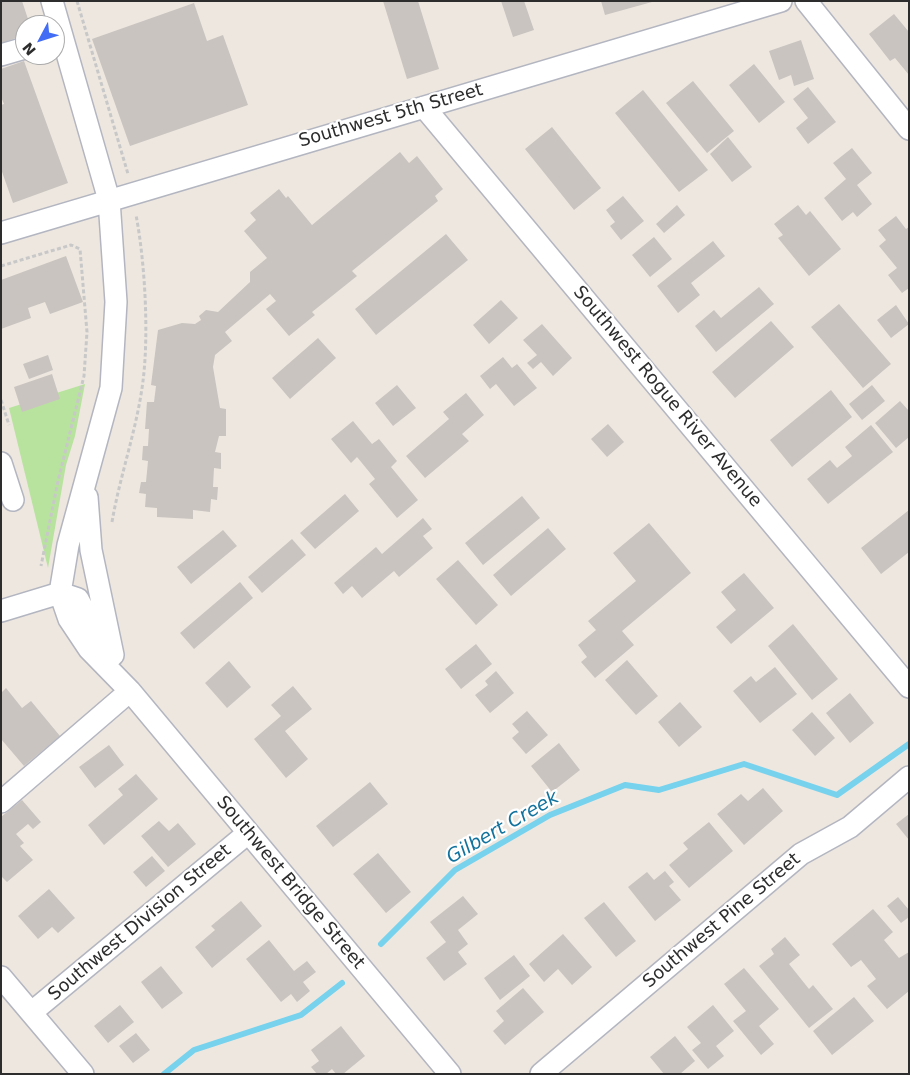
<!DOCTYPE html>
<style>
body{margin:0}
#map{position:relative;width:910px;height:1075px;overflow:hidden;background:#eee7e0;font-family:"DejaVu Sans",sans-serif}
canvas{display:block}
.frame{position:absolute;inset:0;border:2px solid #2d2d2d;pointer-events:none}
.north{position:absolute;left:15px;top:15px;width:50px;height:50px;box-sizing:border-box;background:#fff;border:1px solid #ababab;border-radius:50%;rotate:230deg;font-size:14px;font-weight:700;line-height:20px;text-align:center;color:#2d2d2d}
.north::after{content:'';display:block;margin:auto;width:18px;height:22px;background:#446df6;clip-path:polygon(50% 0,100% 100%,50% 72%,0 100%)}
</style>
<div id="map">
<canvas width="910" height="1075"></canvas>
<div class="frame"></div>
<div class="north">N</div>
</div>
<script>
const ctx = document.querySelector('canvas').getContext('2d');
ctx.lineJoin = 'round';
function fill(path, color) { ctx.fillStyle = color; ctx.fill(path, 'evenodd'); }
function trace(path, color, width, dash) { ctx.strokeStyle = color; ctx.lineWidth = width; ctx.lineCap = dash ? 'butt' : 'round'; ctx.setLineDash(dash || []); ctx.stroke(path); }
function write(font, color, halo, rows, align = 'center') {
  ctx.font = font + ' "DejaVu Sans",sans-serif'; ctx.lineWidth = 4.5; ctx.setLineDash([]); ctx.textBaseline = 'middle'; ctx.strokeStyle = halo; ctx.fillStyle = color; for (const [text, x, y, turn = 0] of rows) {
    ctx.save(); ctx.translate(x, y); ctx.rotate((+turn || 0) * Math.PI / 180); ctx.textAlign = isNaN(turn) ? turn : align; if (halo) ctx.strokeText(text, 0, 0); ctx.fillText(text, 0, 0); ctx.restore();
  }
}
fill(new Path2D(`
 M85,384L75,436L66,465L48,568L9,408Z`), '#b8e39e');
trace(new Path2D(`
 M381,944L455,870L550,815L625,785L659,790L744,764L837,795L909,744
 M164,1074L194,1050L301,1015L342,983`), '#76d2ed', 6);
fill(new Path2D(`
 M22,1L30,25H25V35L1,43V2Z
 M383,1H418L439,69L407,79Z
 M501,1H524L534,30L513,37Z
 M601,1H652V2L605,15Z
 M194,3L207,41L223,35L248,105L130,146L92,39Z
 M894,14L909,32V75L895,58L890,61L869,34Z
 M801,40L814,79L794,86L791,75L779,80L769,51Z
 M24,61L68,183L13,203L1,169V105L4,104L1,97V69Z
 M754,64L785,102L759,123L729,85Z
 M693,81L734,131L707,153L666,103Z
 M808,87L836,122L808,144L796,128L808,118L793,99Z
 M643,90L708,170L679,192L615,113Z
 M552,127L601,188L574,210L525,149Z
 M728,137L752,167L732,182L710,154Z
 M852,148L872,173L857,185L872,204L857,217L853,212L842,221L824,198L846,179L833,163Z
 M400,152L409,163L417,156L443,189L435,196L438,201L352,271L357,276L312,312L315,315L289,336L266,309L276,301L270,294L225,332L232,341L215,355L213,367L220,408L226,409V436H219L215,452L221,453V469L214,468L213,487H218L217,500L211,499L210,512L193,510V519L157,517V508L145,507L146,494L139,493L141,482H146L148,461L142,460L143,446H148L149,429H145L147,402H154L156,386L151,385L158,330L182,323L195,324L201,320L199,316L206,310L218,312L250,282V272L267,258L244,231L256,220L250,213L279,189L286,198L288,196L312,225Z
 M623,196L644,221L621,240L610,226L615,222L606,210Z
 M677,205L685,215L664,233L656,224Z
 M798,205L806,215L810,211L841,249L809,276L778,238L783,235L774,224Z
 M896,216L906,229L909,227V288L902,293L888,275L897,268L879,246L886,240L878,230Z
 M446,234L468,260L376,335L355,309Z
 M654,237L672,259L650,277L632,255Z
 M713,241L725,256L691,283L700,295L678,313L657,286Z
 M66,256L83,302L50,314L45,302L28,308L31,318L1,329V280Z
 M759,287L774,304L716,352L695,326L714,310L721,318Z
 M501,300L518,318L489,344L473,325Z
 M839,304L891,364L863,388L811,327Z
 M896,305L909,324L891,338L877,320Z
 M771,321L794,347L735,398L712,372Z
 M542,324L572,358L553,376L541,362L533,369L527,363L537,355L523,340Z
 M318,338L336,358L290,399L272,378Z
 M48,355L53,370L29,379L23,364Z
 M503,357L512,368L517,364L537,388L514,406L496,384L490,389L480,376Z
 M52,374L60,399L22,412L14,387Z
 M397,385L416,408L393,426L375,403Z
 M872,385L885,401L862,420L849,404Z
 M831,390L852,417L792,467L770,440Z
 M466,393L484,415L462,434L469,441L425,478L406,456L449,419L443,412Z
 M900,401L909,411V437L896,448L875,423Z
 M353,421L372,444L379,439L397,461L391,467L418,500L397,518L369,484L375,479L357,457L351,463L331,439Z
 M608,424L624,442L607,457L591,439Z
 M871,425L893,452L828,504L807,479L830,460L837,468L852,456L845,447Z
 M345,494L359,511L315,549L300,533Z
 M522,496L540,518L483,565L465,543Z
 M909,510V552L881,574L861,548Z
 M423,518L432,529L423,536L433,548L399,577L394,571L362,598L352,586L343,594L334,583L376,547L382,554Z
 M649,523L691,573L622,631L634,645L595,678L581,662L587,657L578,645L596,630L588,621L636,581L613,553Z
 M548,528L566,549L511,596L493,575Z
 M223,530L237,546L191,584L177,567Z
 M292,539L306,555L262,593L248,577Z
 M458,560L498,605L476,625L436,579Z
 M744,573L774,608L731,644L716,627L736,610L721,592Z
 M240,582L253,598L194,649L180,633Z
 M793,624L838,679L812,700L768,646Z
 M476,644L492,664L461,689L445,669Z
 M627,660L658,696L636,715L605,680Z
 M229,661L251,687L227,708L205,683Z
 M775,667L797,694L760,723L733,691L751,676L756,682Z
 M496,671L514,693L490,713L475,695L488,685L485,681Z
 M293,686L312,709L285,731L308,759L286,778L254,739L281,716L271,705Z
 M6,688L22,708L31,701L60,736L24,766L1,739V693Z
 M850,693L874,723L850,743L826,713Z
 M680,702L702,727L679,747L658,722Z
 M527,711L548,735L526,754L512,738L519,732L512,724Z
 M812,712L835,738L815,756L792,730Z
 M559,743L580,770L552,792L531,766Z
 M109,745L124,765L95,788L79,767Z
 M136,774L158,799L104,845L88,825L123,795L118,789Z
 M370,782L388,804L333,847L316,826Z
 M763,788L783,811L744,845L717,814L741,794L748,801Z
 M22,800L41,822L33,829L28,824L16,834L24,843L20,846L33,860L7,882L1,876V817Z
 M909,814V840L896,824Z
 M159,821L169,831L178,823L196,844L168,867L141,836Z
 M709,822L733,851L689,888L669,865L688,849L683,843Z
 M378,853L411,892L386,913L353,874Z
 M152,856L165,871L146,887L133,872Z
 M665,871L674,882L669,886L681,900L655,921L628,887L647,872L654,880Z
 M49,889L75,918L58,933L52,927L38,939L18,916Z
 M463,896L478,914L458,930L468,944L458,952L467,964L444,981L426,958L446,942L430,922Z
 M898,897L909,910V917L901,923L887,906Z
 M241,901L262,926L212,968L195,947L215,930L211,926Z
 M604,902L636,941L616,957L584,918Z
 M873,909L893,932L884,940L899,958L909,952V991L887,1009L867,986L876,979L861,960L851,967L832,944Z
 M563,934L592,967L572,985L558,969L544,982L529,964Z
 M785,937L800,955L789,964L809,989L813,985L833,1009L809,1028L759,966L774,954L771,949Z
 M269,940L294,971L307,961L316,972L303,982L310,991L297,1002L291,994L281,1002L246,959Z
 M514,955L530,976L500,1000L484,978Z
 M161,966L183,993L162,1009L141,982Z
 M744,968L779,1009L759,1026L774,1044L761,1055L733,1021L746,1011L724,984Z
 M523,988L544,1012L505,1045L493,1031L504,1021L496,1011Z
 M854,997L874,1021L832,1055L813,1031Z
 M120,1005L134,1022L108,1043L94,1026Z
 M713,1005L734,1031L716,1046L724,1056L708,1069L692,1050L701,1043L687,1027Z
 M341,1026L365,1056L343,1074H336L332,1069L326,1074H317L311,1067L319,1061L311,1050Z
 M136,1033L150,1050L133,1063L119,1046Z
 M675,1036L695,1061L680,1074H664L650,1057Z`), '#c9c4bf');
const minor = new Path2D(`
 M52,1L109,200L116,302L111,388L68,545L60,593
 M806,1L909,129
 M1,55L25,48
 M424,107L909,687
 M1,233L781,1
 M1,463L13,500
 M87,497L91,550L113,655
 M60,593L69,619L89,649L130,691L450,1074
 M60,593L78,599L95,632L108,648
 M1,611L60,593
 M1,802L130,691
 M1,977L83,1074
 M32,1012L248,833
 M541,1074L801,854L850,827L909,777`);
trace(minor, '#b3b6c0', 24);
trace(new Path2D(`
 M77,1L128,174
 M1,266L71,245L80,249L87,332L84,376L58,481L41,566
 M1,400L9,425
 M112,522C120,475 137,429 143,381C149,334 145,262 136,215`), '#c8c8c8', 3, [4, 2.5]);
trace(minor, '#fff', 21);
write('18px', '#2d2d2d', '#fff', [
 ["Southwest 5th Street",391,116,-16],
 ["Southwest Rogue River Avenue",667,397,50],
 ["Southwest Bridge Street",290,883,50],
 ["Southwest Pine Street",722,921,-40],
 ["Southwest Division Street",140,923,-40]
]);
write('italic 19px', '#11729d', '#fff', [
 ["Gilbert Creek",503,828,-30]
]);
</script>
